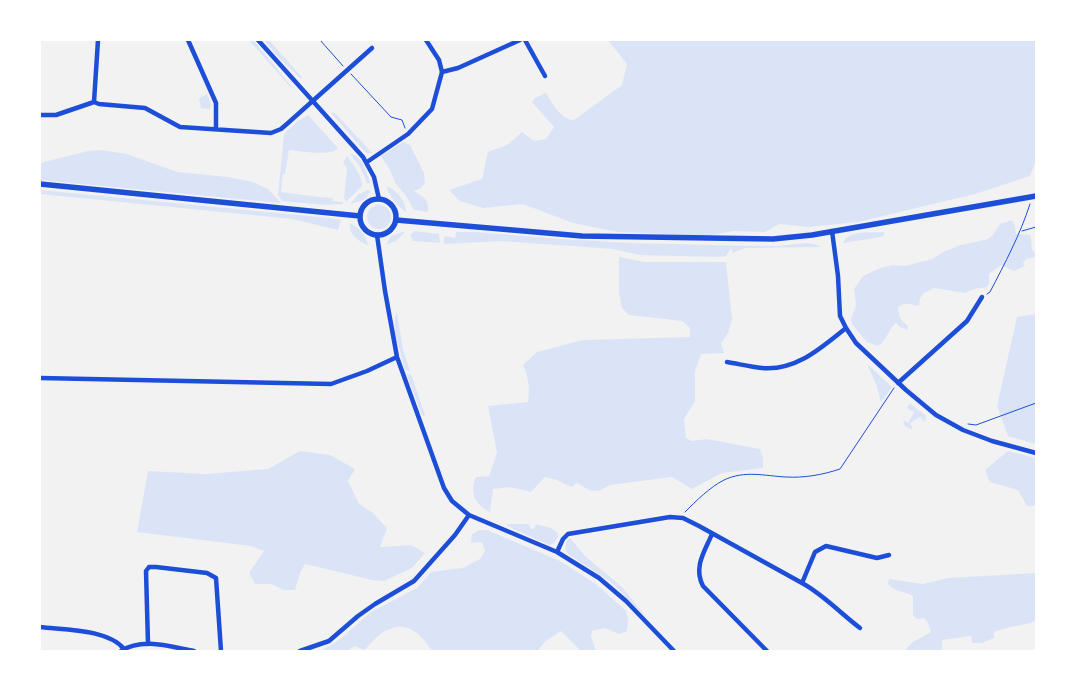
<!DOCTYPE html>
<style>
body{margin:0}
#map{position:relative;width:1076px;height:691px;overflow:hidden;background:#f2f2f2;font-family:"Titillium Web",sans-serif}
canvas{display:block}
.frame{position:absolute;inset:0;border:41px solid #fff;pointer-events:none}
</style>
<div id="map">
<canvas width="1076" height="691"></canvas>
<div class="frame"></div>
</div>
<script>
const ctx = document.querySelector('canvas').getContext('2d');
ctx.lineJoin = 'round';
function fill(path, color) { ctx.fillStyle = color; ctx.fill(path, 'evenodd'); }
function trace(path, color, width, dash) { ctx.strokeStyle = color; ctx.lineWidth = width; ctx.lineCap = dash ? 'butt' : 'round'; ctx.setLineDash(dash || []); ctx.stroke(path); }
fill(new Path2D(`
 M249,40H253L292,87L291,88Z
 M264,40H269L300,75L302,77L301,79L279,58Z
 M608,40H1036V161L1030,176L975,194L858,222L809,227L779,224L765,232L733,231L707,236L618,232L573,223L523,204L483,208L460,201L449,190L482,179L488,152L507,145L522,132L534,141L546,139L554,127L532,102L535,98L546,93C553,104 560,119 574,120L622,85L627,64Z
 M207,94L211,103L210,109L201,108L199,98Z
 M333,112L336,114L372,153H366L331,113Z
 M308,115L338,148C330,157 301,151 289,150L285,174H283L281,192L319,197L333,198L332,201L343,202V204L325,205L282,201L278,195L284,134L298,121Z
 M403,142L410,145L424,173L425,183L421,188L414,191C422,197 430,198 428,212L414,210L406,196L396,184L390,170L381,156Z
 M101,150L127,154L177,172L228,177L253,182L268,189L281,203L40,180V163L88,151Z
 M350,154C362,155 367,172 370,183H367L360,167Z
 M347,156C354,166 362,175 362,186L346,202L344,198L347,168L343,163Z
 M386,186C396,189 407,202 406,212C396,205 391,198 386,186Z
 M40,190L329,218L341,220L338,230L292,219L40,194Z
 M367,190L371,191L364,200L350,204L358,195Z
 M367 217a12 12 0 1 1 24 0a12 12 0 1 1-24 0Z
 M1012,220L1015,226L1016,234L1030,235L1031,237L1032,250L1036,254L1035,257L1026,259L1023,263L1025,265L1023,267L1014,271L1001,265L989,274V283L987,287L974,289L965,293L934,288L924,293L920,298L919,306C911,305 905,301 898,307C898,316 901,321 908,326L907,330L900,327L896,323C887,330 889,338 878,346L867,342L852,324L851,320L856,305L854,289L863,276L878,269L892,265L905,266L932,259L945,251L961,245L988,239L992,236L1000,224Z
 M350,223C359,227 366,235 368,245C359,242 348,234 350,223Z
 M406,231L396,241L386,245L391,236Z
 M415,231L439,234L440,243L413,241L410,235Z
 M456,232H475L562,239L632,243L752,246H776L808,243L818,245L821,247L745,248L733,253L731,248L726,256L719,257L639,255L613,249L501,241L444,244V236L455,238Z
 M884,232V236L881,237L843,243C849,229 871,233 884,232Z
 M619,257L644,262H726L732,319L728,333L721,343L724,353L701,354L695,371V401L684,419L686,438L692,441L707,439L760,449L763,458V468L722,473L692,489L672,477L610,485L599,491L589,490L577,483L571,487L557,480L545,477L531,492L510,487L493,489L490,512C475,505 469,492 476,477L489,476L497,453L488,406L528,402C530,388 529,379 523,365L537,352L583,340L690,337V328L682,321L629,315L622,308L619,293Z
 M397,313L403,349L410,371L405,370L395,333V316Z
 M1036,314V444L1008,436L997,406L1017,317Z
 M867,364L892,387L881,402L876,384Z
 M411,374L425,415V417L422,415L407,375Z
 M910,403L926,416L925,422L920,417L910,423L913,429H911L905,426L903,420L908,423L914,412L907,408Z
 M300,451L330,455L355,469L348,481L359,504L372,512L387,528L380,547L411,545L425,553L412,568L384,581L372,580L305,564L300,573L295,590H284L271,584H255L249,573L264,551L251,546L137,532L148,471L205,474L268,469Z
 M1008,451L1036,458V505L1033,506H1027L1018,490L990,482L986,473V469Z
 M506,524H529L531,529H534L536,524L551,528L557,532L558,537L554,543L549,545L511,528Z
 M479,530H487L560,561L596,584L626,611L628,620L627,631L619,634L605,628L592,631L591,636L596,651H581L561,631L546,641L537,651H432C417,627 398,617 375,639C371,642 368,647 364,650L355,646L347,651H321L339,640L371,612L417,588L431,572L462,568L480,559L485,551L482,542L471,543L472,534Z
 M570,538L585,556L622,587L648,619L611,582L568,554C564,549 564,542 570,538Z
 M1036,573V621C1022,626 1008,626 994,632V638L982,643H972L971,636L942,640V651H904L913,642L931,632L927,621L924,618L917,619L913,615V596C903,590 898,594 888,584L889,579L923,584L948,578Z`), '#dbe4f7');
trace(new Path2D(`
 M320,40L343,66
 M351,74L391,117L402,120L405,128
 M1022,231L1036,227
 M987,294L990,292C1005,263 1020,235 1030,204
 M968,424L976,425L1036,403
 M685,512C696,501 710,487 724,480C745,470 765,476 786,477C804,478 822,475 840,469L894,388`), '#1d4ed8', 1);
trace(new Path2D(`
 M188,40L216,103V129
 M258,40L363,157L374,177L379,199
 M525,40L545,76
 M442,72L458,68L520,40
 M94,102L98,40
 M40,115H56L94,102L99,104L145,108L180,127L271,133L281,129L288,123L372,48
 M367,162L408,134L432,109L442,72L439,60L426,40
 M832,231L838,276L840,316L846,328L856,343L906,390L936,415L963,430L992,441L1036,453
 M377,235L385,291L397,357L444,488L452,501L469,515L557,552L599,578L626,601L674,651
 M727,362C739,364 751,367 762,368C796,371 821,348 846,328
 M40,378L331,384L367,371L397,357
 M898,383L967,321L982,297
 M712,534C705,551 693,567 703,586L767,651
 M557,552L563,539L568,534L670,517L683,518L699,526L802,583L815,552L826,546L877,558L889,555
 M802,583C824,595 840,613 860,628
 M40,627C64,630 108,629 124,649
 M148,644L146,571L149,567H156L207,573L216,578L221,651
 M121,651C143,637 171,647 194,651
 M300,651L329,641L358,616L375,604L414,581L455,535L469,515`), '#1d4ed8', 4.5);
trace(new Path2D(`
 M40,184L360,216
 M360 217a18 18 0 1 1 36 0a18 18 0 1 1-36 0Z
 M396,220L582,236L773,239L812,235L1036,196`), '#1d4ed8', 5.5);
</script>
